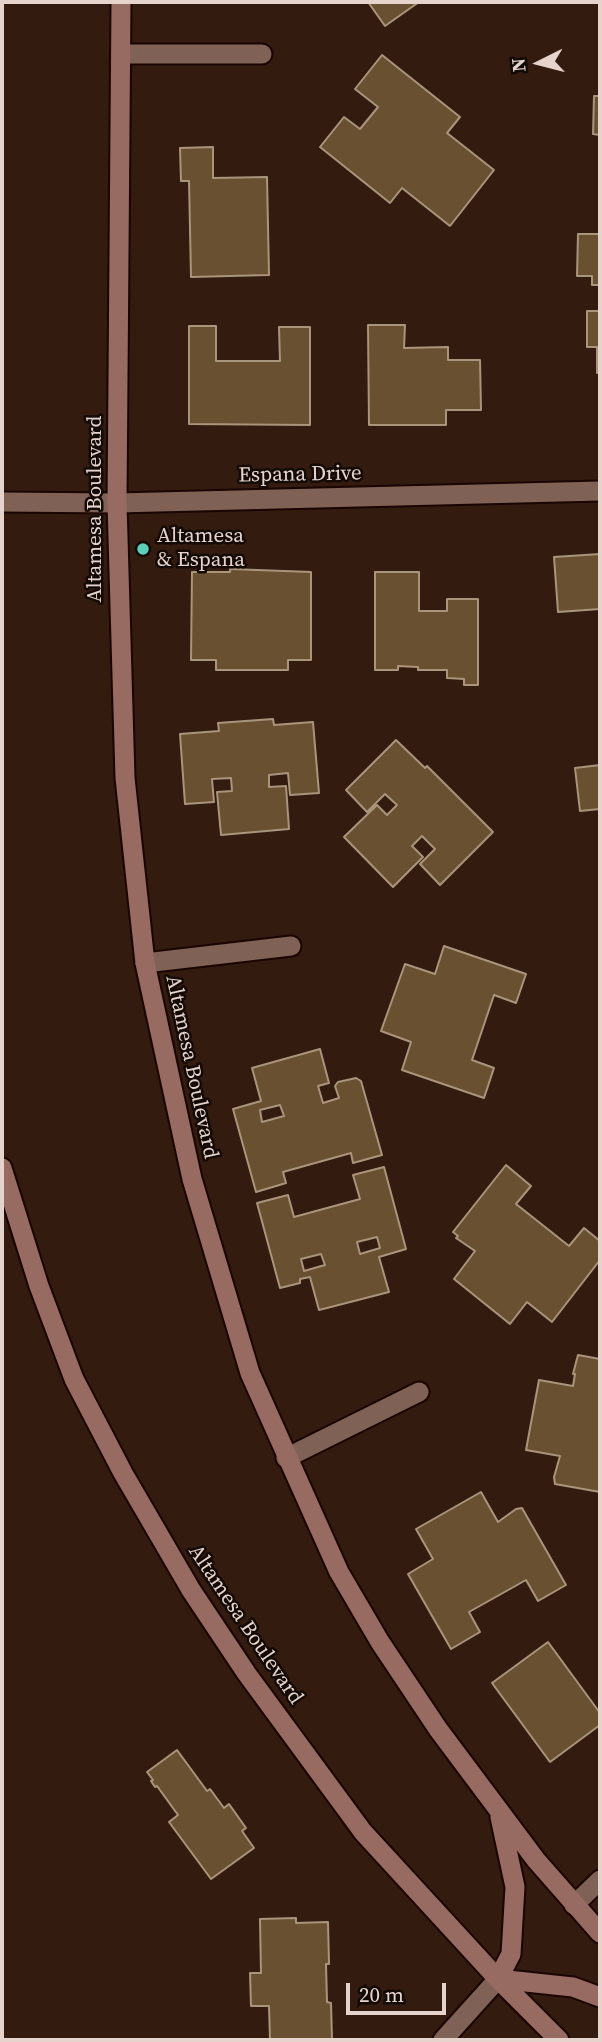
<!DOCTYPE html>
<style>
body{margin:0}
#map{position:relative;width:602px;height:2042px;overflow:hidden;background:#331b10;font-family:"Source Serif 4",serif}
canvas{display:block}
.frame{position:absolute;inset:0;border:4px solid #e5d3cc;pointer-events:none}
.north{position:absolute;left:504px;top:28px;width:70px;height:70px;-webkit-text-stroke:5px #130905;paint-order:stroke;rotate:264deg;font-size:19px;font-weight:700;line-height:28px;text-align:center;color:#e5d3cc}
.north::after{content:'';display:block;margin:auto;width:24px;height:32px;background:#e5d3cc;clip-path:polygon(50% 0,100% 100%,50% 72%,0 100%)}
.scale{position:absolute;left:346px;top:1983px;width:100px;height:32px;box-sizing:border-box;border:4px solid #e5d3cc;border-top:0;padding-left:9px;font-size:21px;line-height:24px;white-space:nowrap;color:#e5d3cc;-webkit-text-stroke:5px #130905;paint-order:stroke}
</style>
<div id="map">
<canvas width="602" height="2042"></canvas>
<div class="frame"></div>
<div class="north">N</div>
<div class="scale">20 m</div>
</div>
<script>
const ctx = document.querySelector('canvas').getContext('2d');
ctx.lineJoin = 'round';
function fill(path, color) { ctx.fillStyle = color; ctx.fill(path, 'evenodd'); }
function trace(path, color, width, dash) { ctx.strokeStyle = color; ctx.lineWidth = width; ctx.lineCap = dash ? 'butt' : 'round'; ctx.setLineDash(dash || []); ctx.stroke(path); }
function write(font, color, halo, rows, align = 'center') {
  ctx.font = font + ' "Source Serif 4",serif'; ctx.lineWidth = 5; ctx.setLineDash([]); ctx.textBaseline = 'middle'; ctx.strokeStyle = halo; ctx.fillStyle = color; for (const [text, x, y, turn = 0] of rows) {
    ctx.save(); ctx.translate(x, y); ctx.rotate((+turn || 0) * Math.PI / 180); ctx.textAlign = isNaN(turn) ? turn : align; if (halo) ctx.strokeText(text, 0, 0); ctx.fillText(text, 0, 0); ctx.restore();
  }
}
const building = new Path2D(`
 M368,2H419L385,26Z
 M382,55L460,117L447,133L494,170L450,226L402,188L390,203L320,147L344,117L360,129L378,107L355,89Z
 M594,96H600V135L593,134Z
 M213,147V178L267,177L269,275L191,277L189,181H181L180,148Z
 M578,234H600V285H592V276H577Z
 M587,311H600V373H597V347H587Z
 M368,325H405L404,348L448,347V360H480L481,410H446V425H369Z
 M189,326H216V361H280L279,327H310V425L189,424Z
 M600,554V609L558,612L554,557Z
 M230,569L311,572V660H288V670H216V660H191L192,572H230Z
 M375,572H419V611H447V599H478V685H464V679L447,678V670H418V667L398,666V670H375Z
 M273,719L274,725L313,722L319,793L290,795L288,773L269,775V787L286,786L289,829L221,835L217,792L232,791L231,778L212,779L214,802L185,804L180,734L219,731L218,723Z
 M396,740L425,768L427,766L493,832L440,885L420,864L435,849L422,836L412,846L423,857L393,887L344,837L377,805L387,815L397,805L385,794L367,812L346,790Z
 M600,765V809L580,811L575,768Z
 M444,946L526,974L516,1003L494,995L472,1060L494,1068L484,1098L402,1070L411,1042L381,1031L405,964L435,974Z
 M320,1049L329,1083L318,1086L323,1103L339,1098L335,1086L338,1082L356,1078L361,1081L382,1155L353,1163L351,1153L283,1172L286,1183L256,1192L233,1109L261,1101L252,1068ZM280,1105L284,1116L262,1122L260,1110Z
 M506,1165L531,1186L516,1204L569,1246L584,1228L600,1241V1260L552,1322L527,1302L510,1324L454,1279L475,1251L456,1238L458,1236L453,1232Z
 M384,1167L406,1249L379,1257L389,1292L319,1310L310,1277L300,1279V1283L280,1288L257,1203L288,1195L294,1217L360,1199L353,1175ZM377,1237L380,1248L360,1254L357,1242ZM321,1254L325,1265L304,1271L301,1259Z
 M578,1355L600,1359V1492L555,1484L554,1477L560,1456L526,1450L539,1380L573,1386L575,1374H573Z
 M481,1492L498,1522L516,1509L522,1508L566,1585L538,1601L526,1580L469,1612L480,1632L451,1649L408,1574L433,1559L416,1529Z
 M548,1642L600,1713V1725L550,1762L492,1683Z
 M177,1750L207,1791L210,1789L224,1808L229,1804L246,1828L242,1831L254,1848L211,1879L169,1822L178,1815L157,1786L155,1787L151,1781L153,1780L147,1772Z
 M296,1918V1923L328,1922L329,1964H326L327,2002L331,2003L332,2040H270L269,2006H251L250,1973H261L260,1919Z`);
fill(building, '#695030');
trace(building, '#a9947c', 2);
const minor = new Path2D(`
 M121,54H262
 M2,502L117,503L600,491
 M145,963L291,946
 M286,1458L419,1392
 M574,1905L600,1880
 M443,2040L498,1979`);
const secondary = new Path2D(`
 M121,2L117,503L125,778L145,963L192,1179L250,1373L339,1572L380,1642L438,1729L536,1860L600,1933
 M2,1168L39,1286L74,1379L123,1473L191,1590L247,1674L363,1832L498,1979L559,2040
 M500,1817L515,1887L511,1954L498,1979L573,1987L600,1997`);
trace(minor, '#1a0500', 23);
trace(secondary, '#1a0500', 23);
trace(minor, '#7f6255', 19);
trace(secondary, '#976a62', 19);
for (const [x, y, r, color] of [
 [143,549,7,"#5cceba"]
]) { const dot = new Path2D(); dot.arc(x, y, r, 0, 2 * Math.PI); ctx.fillStyle = color; ctx.fill(dot); trace(dot, '#130905', 2.5); }
write('21px', '#e5d3cc', '#130905', [
 ["Espana Drive",300,475,-1],
 ["Altamesa Boulevard",96,509,-90],
 ["Altamesa Boulevard",191,1067,78],
 ["Altamesa Boulevard",245,1625,56]
]);
write('21px', '#e5d3cc', '#130905', [
 ["Altamesa",157,537],
 ["& Espana",157,561]
], 'left');
</script>
